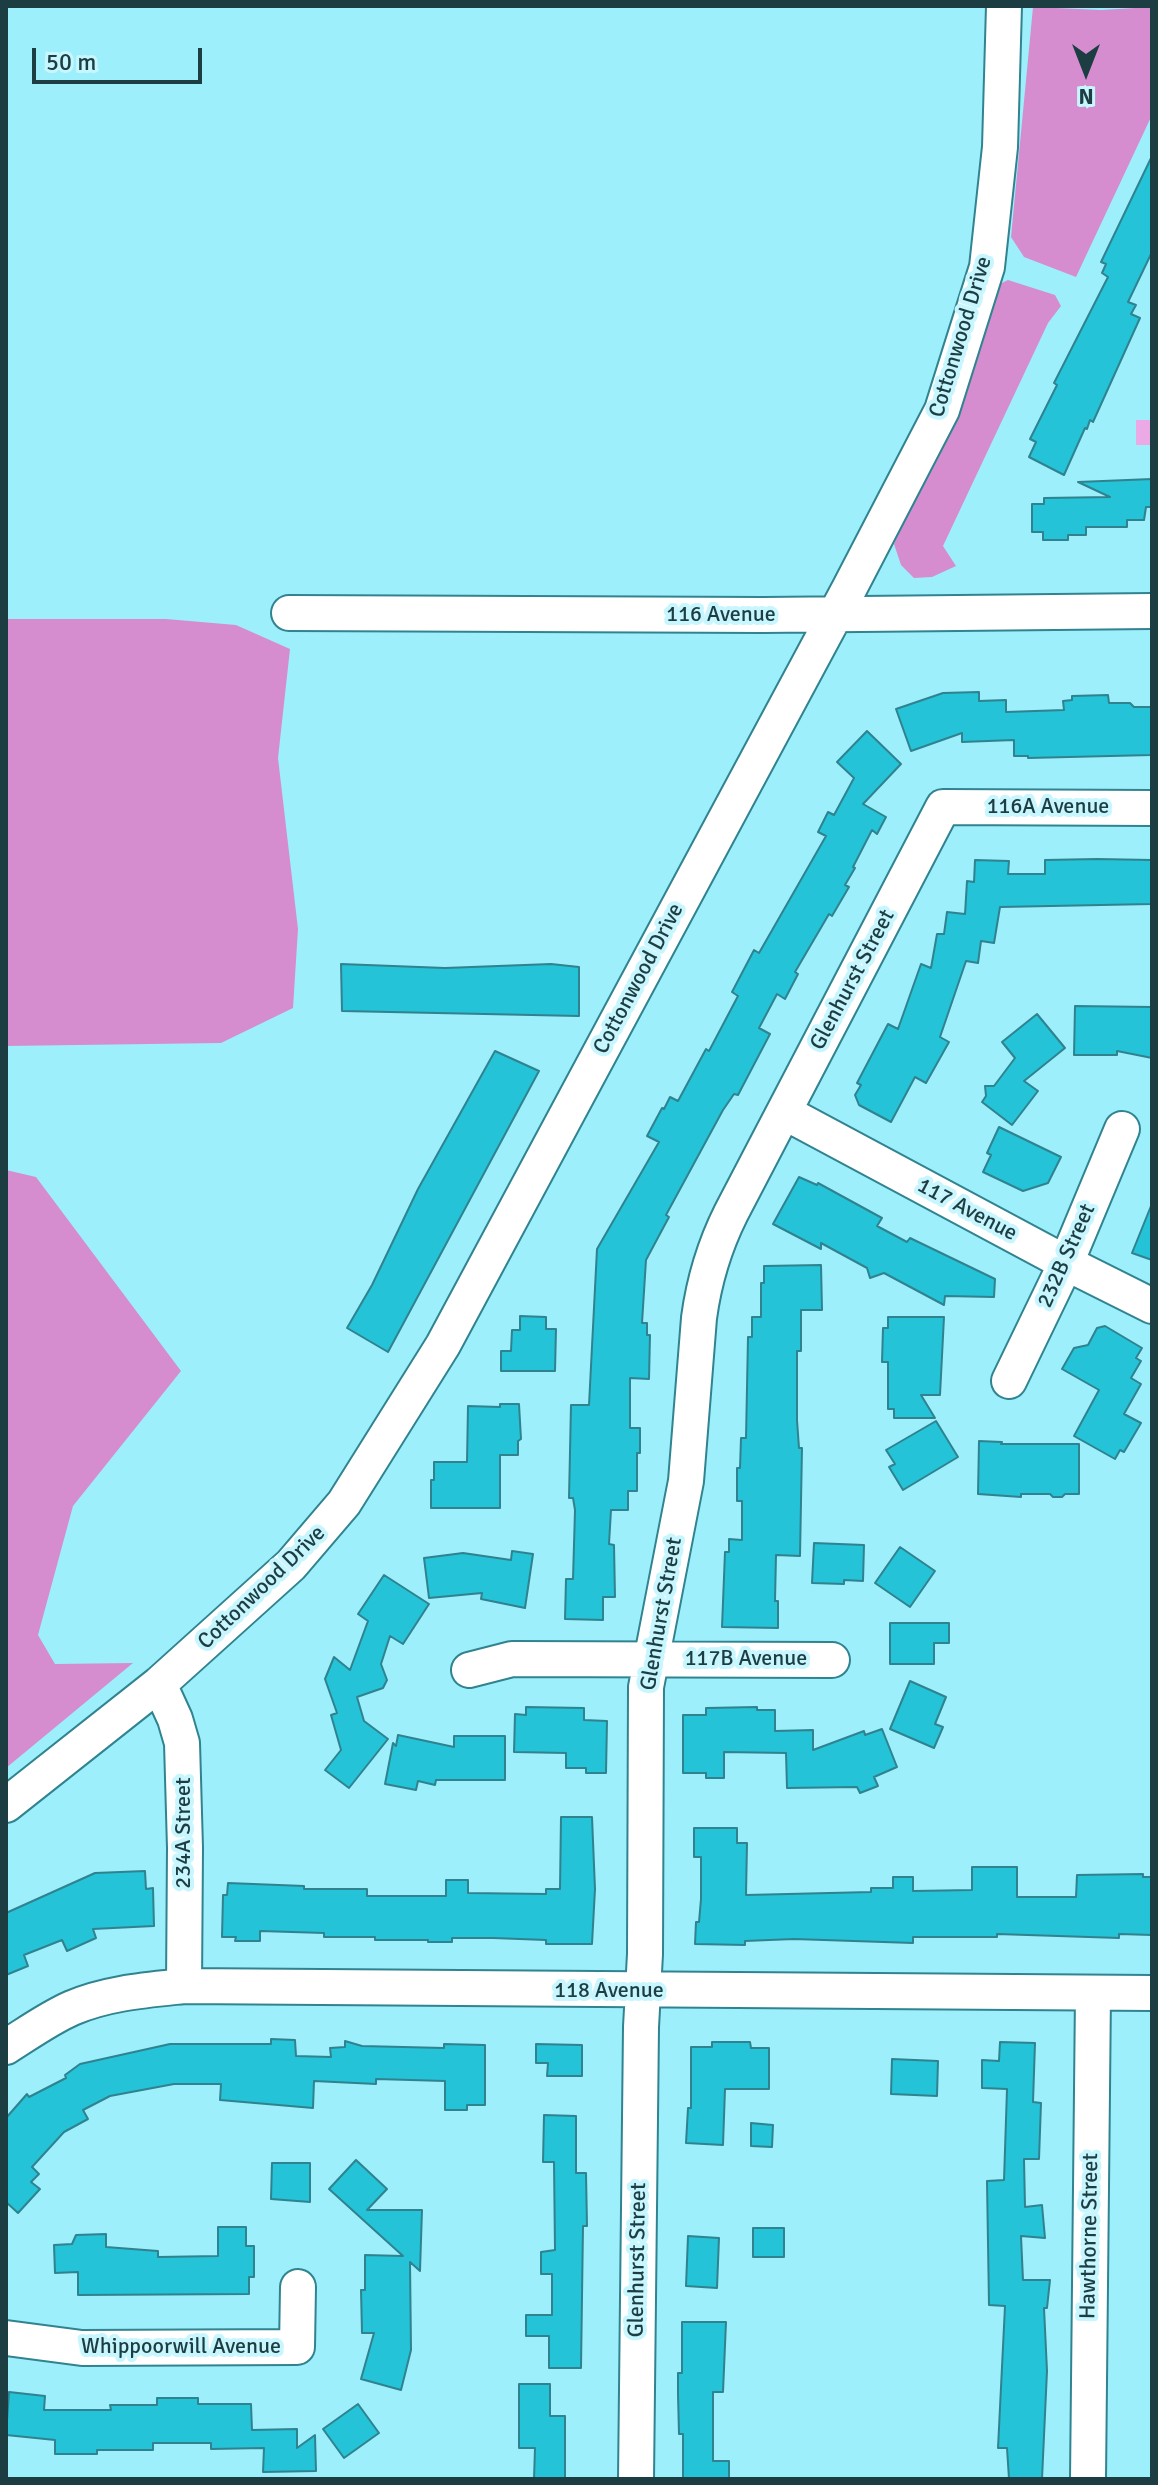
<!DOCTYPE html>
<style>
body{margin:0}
#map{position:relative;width:1158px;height:2485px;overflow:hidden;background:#9eeffc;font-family:Signika,sans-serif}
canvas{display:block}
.frame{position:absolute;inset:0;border:8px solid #1c3e43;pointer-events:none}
.north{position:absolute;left:1046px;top:32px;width:80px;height:80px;-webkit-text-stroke:6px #c8f6fe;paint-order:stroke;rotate:180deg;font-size:22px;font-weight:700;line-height:32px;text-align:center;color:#1c3e43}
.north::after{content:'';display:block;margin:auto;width:28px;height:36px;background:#1c3e43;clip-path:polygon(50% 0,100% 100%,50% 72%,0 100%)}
.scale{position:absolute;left:32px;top:48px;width:170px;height:36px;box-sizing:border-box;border:4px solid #1c3e43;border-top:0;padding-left:10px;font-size:24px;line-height:28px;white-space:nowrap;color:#1c3e43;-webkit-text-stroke:6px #c8f6fe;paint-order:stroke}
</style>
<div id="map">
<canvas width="1158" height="2485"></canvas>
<div class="frame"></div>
<div class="north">N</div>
<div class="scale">50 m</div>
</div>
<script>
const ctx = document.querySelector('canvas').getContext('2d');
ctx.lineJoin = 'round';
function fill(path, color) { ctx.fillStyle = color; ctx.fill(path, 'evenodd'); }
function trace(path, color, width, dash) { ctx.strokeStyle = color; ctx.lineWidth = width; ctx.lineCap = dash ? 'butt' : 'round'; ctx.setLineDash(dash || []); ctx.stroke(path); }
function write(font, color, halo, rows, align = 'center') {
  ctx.font = font + ' Signika,sans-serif'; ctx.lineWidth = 8; ctx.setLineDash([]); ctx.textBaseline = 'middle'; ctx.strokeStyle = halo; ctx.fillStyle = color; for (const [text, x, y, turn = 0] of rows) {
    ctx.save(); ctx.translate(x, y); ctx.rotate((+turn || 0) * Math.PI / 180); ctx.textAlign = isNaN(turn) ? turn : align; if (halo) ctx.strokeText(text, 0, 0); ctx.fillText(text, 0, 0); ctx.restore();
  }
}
fill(new Path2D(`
 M1136,420H1152V445H1136Z`), '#ebaae6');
fill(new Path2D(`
 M1033,7L1101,10L1152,7V115L1076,277L1024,257L1011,237Z
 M1008,280L1055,295L1061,306L1048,323L943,546L956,566L932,577L914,578L901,565L894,544L998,285Z
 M6,619H166L236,625L290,649L278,758L298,929L293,1008L221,1043L6,1046Z
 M6,1170L36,1177L181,1371L73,1506L38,1635L55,1664L133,1663L6,1768Z`), '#d58dd0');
const building = new Path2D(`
 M1152,156V252L1128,302L1136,305L1131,314L1140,318L1093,422L1090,420L1087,429L1085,428L1064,475L1029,457L1036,442L1030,439L1057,385L1054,383L1108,277L1102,273L1106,264L1101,262Z
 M1152,479V507H1146L1144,520H1127V527H1086V535H1068V540H1043V532H1032V504H1044V498L1110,497L1078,482Z
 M979,692V701L1006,700V712L1064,710L1063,701L1072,700V696L1108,695L1109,703H1130L1134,707H1152V755L1028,758V756H1014V740L962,742V733L911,751L896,709L943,693Z
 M867,731L901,764L863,804L886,817L877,834L872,830L853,867L855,868L845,885L849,887L832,916L829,914L795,972L798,974L785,999L777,994L759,1028L770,1034L738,1095L734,1094L723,1110L666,1215L669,1217L646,1260L642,1323H647V1335H650L649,1379L630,1378V1428H640V1453H637V1491H628V1510H611L609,1544L614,1545L615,1597H603V1620L565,1619L566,1579H573L575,1510L573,1498H569L571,1405H589L597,1249L659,1142L647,1136L662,1108L664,1109L670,1097L678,1101L706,1049L709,1051L738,996L732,992L754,950L759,953L826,836L818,832L828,812L834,815L854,778L837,762Z
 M1097,859L1152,860V904L1000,907L994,943L981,941L978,963L966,961L940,1037L949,1042L926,1083L915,1077L891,1122L859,1105L855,1095L861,1085L857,1083L888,1024L898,1029L921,964L931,968L937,934H944L947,912L965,914L967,881L974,882L975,860L1009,861L1008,874H1045V860Z
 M341,964L445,968L551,964L579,967V1016L342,1011Z
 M1075,1006L1152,1007V1058L1117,1051V1055H1074Z
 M1037,1014L1065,1048L1024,1081L1038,1091L1012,1125L982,1102L986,1096L985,1086H994L1015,1058L1002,1042Z
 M495,1051L539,1071L388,1352L347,1328L372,1285L418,1189Z
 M999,1127L1061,1157L1048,1183L1023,1191L983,1172L991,1155L987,1153Z
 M799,1177L817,1185L818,1183L882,1218L877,1226L907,1242L910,1238L995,1279L994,1297L945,1296L944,1305L884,1273L870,1278L867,1268L821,1243V1249L773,1224Z
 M1151,1206H1152V1260L1132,1253Z
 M821,1265L822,1310H801V1351H797V1420L799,1448H802L800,1556L776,1555L775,1601H778V1628L722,1627L725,1552H729V1539L742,1540V1501H737V1468H740L741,1438H746L748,1337H752V1317H761V1283H764V1266Z
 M520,1316L546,1317V1329H556L555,1371H501V1351H511L512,1330H520Z
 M888,1317H944L940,1395H921L935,1418H894V1409H888V1362H882L883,1328H888Z
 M1105,1326L1142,1348L1136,1358L1141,1361L1131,1378L1141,1384L1124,1414L1141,1423L1124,1452L1120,1450L1115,1459L1074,1436L1099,1390L1062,1369L1074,1348L1088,1345L1097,1328Z
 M500,1404H519L521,1439L518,1441V1455H500V1508H431V1480H434V1462H467L468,1406L500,1407Z
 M936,1421L958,1457L903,1490L889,1467L895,1464L886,1450Z
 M979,1441L1002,1442L1001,1444H1079V1494H1065L1062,1497H1053L1050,1494H1021V1497L978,1494Z
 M814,1543L864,1545L863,1581L844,1580V1584L812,1583Z
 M900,1547L935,1571L910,1607L875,1583Z
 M512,1551L533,1554L525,1608L481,1599L482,1593L429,1598L424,1558L463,1553L511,1560Z
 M384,1575L429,1604L403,1644L390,1636L381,1664L387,1680L383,1688L357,1697L364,1721L388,1739L349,1788L325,1770L341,1750L331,1715L337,1713L325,1679L334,1657L350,1670L368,1621L358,1614Z
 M890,1623H949V1643H934V1664H890Z
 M910,1681L946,1697L935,1724L943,1727L934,1748L890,1729Z
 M526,1707L584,1708V1720L607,1721L606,1773H586V1768H566V1753L514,1752L515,1714L526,1715Z
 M757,1707V1710H775V1731L813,1730V1750L864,1731L865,1735L882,1729L897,1767L874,1777L878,1786L860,1793L857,1787L787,1788L786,1753L724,1752V1778H706V1773H683V1715H706V1708Z
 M398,1735L454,1747V1736H505V1780H436L435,1785L418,1781L416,1790L385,1784L393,1743L396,1746Z
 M561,1817H592L595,1889L592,1944H546V1940L493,1938H452V1942H428V1940H375V1937H324V1933L260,1931V1941H235L236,1937H222L223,1895H227L228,1883L304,1886V1889H367V1896H446V1880H468V1893L546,1894V1889H560Z
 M694,1828H737V1843H747L746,1895L871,1892V1888H893V1877H913V1891L972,1890V1867H1017V1897H1076L1077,1875L1143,1874V1877H1152V1935L1119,1934V1938L997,1934V1937H913V1943L794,1939L745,1941V1945L695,1944L696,1922H699L701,1899V1857H694Z
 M145,1871L146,1889L153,1888L154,1926L93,1929L96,1938L67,1951L62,1940L24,1955L28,1966L6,1975V1913L95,1873Z
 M271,2039L295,2040L296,2056L331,2057L330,2048L345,2047V2041L362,2046L444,2048V2044L485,2045V2105H467V2110H445V2081L376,2079V2084L314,2081L313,2108L220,2100L221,2084H174L110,2096L83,2110L88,2119L64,2132L32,2167L39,2174L31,2182L40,2189L18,2213L6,2202V2118L27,2094L29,2097L66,2078L65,2075L80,2064L170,2044H271Z
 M712,2042H750L751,2048H769V2089H725L723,2145L686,2143L688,2108H691V2047H712Z
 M1000,2042L1035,2043L1033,2102L1041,2103L1039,2159H1024L1025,2207L1042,2205L1045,2238L1021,2236L1023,2280H1050L1047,2308H1044L1047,2371L1042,2479H1009L1007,2448H998L1005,2306L989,2305L987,2181L1004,2180L1007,2089L982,2088V2060L999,2061Z
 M536,2044L582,2045V2076H547L548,2063H536Z
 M892,2059L938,2061L937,2096L891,2094Z
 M544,2115L576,2116V2173H586L587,2226H583L581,2368H549V2336H526V2315H552V2274H541V2252L555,2250L554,2162H543Z
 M751,2123L773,2125L772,2147L751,2146Z
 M356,2160L387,2189L367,2210H422L420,2271L410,2262L411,2350L401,2390L361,2379L374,2333H362L361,2290H365V2255L403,2256L329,2189Z
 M272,2163H310V2202L271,2199Z
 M218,2227H246V2246H254V2277H249V2294L78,2295V2272L55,2273L54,2245L72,2244L76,2235L106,2234V2247L158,2251V2257L218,2256Z
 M753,2228H784V2257H753Z
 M688,2236L719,2238L717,2288L686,2286Z
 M682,2322H726L723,2392H713V2461H729V2479H683V2434H679L678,2394V2373H682Z
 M519,2384H550V2416H565V2479H534L535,2448H519Z
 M9,2392L45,2396L44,2410H111L110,2405H157V2398H198V2404H251L252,2430L297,2429V2448L315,2435L316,2471L263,2472L264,2448L211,2449V2443H153V2450H97V2454H55V2440L6,2435Z
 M358,2404L379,2433L344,2458L323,2429Z`);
fill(building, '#24c3d8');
trace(building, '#2f828e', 2);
const minor = new Path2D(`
 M289,613L763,615L1152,611
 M784,1112L1066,1263L1152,1306
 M1009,1381L1066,1263L1122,1129
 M469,1670L512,1659L832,1660
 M159,1684L175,1719L182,1743L185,1848L184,1986
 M6,1805L159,1684L291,1565L344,1503L443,1345L849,589L942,410L987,267L1000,147L1004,6
 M6,2047C27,2034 49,2018 72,2008C107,1993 146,1990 184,1986L1152,1993
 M6,2338L82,2348L297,2347L298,2287
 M636,2479L641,2027L645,1954L646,1687L686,1481L699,1318C704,1281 714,1247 731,1213L943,807L1152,808
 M1088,2479L1093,1993`);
trace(minor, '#30838f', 38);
trace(minor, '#fff', 34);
write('22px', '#1c3e43', '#c8f6fe', [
 ["Cottonwood Drive",961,337,-73],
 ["116 Avenue",721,615],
 ["116A Avenue",1048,807],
 ["Cottonwood Drive",639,979,-62],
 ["Glenhurst Street",853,980,-62],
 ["117 Avenue",967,1210,28],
 ["232B Street",1067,1256,-66],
 ["Cottonwood Drive",262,1588,-44],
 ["Glenhurst Street",662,1614,-80],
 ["117B Avenue",746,1659],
 ["234A Street",184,1833,-90],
 ["118 Avenue",609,1991],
 ["Hawthorne Street",1090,2236,-89],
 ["Glenhurst Street",638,2260,-89],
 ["Whippoorwill Avenue",181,2347]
]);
</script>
